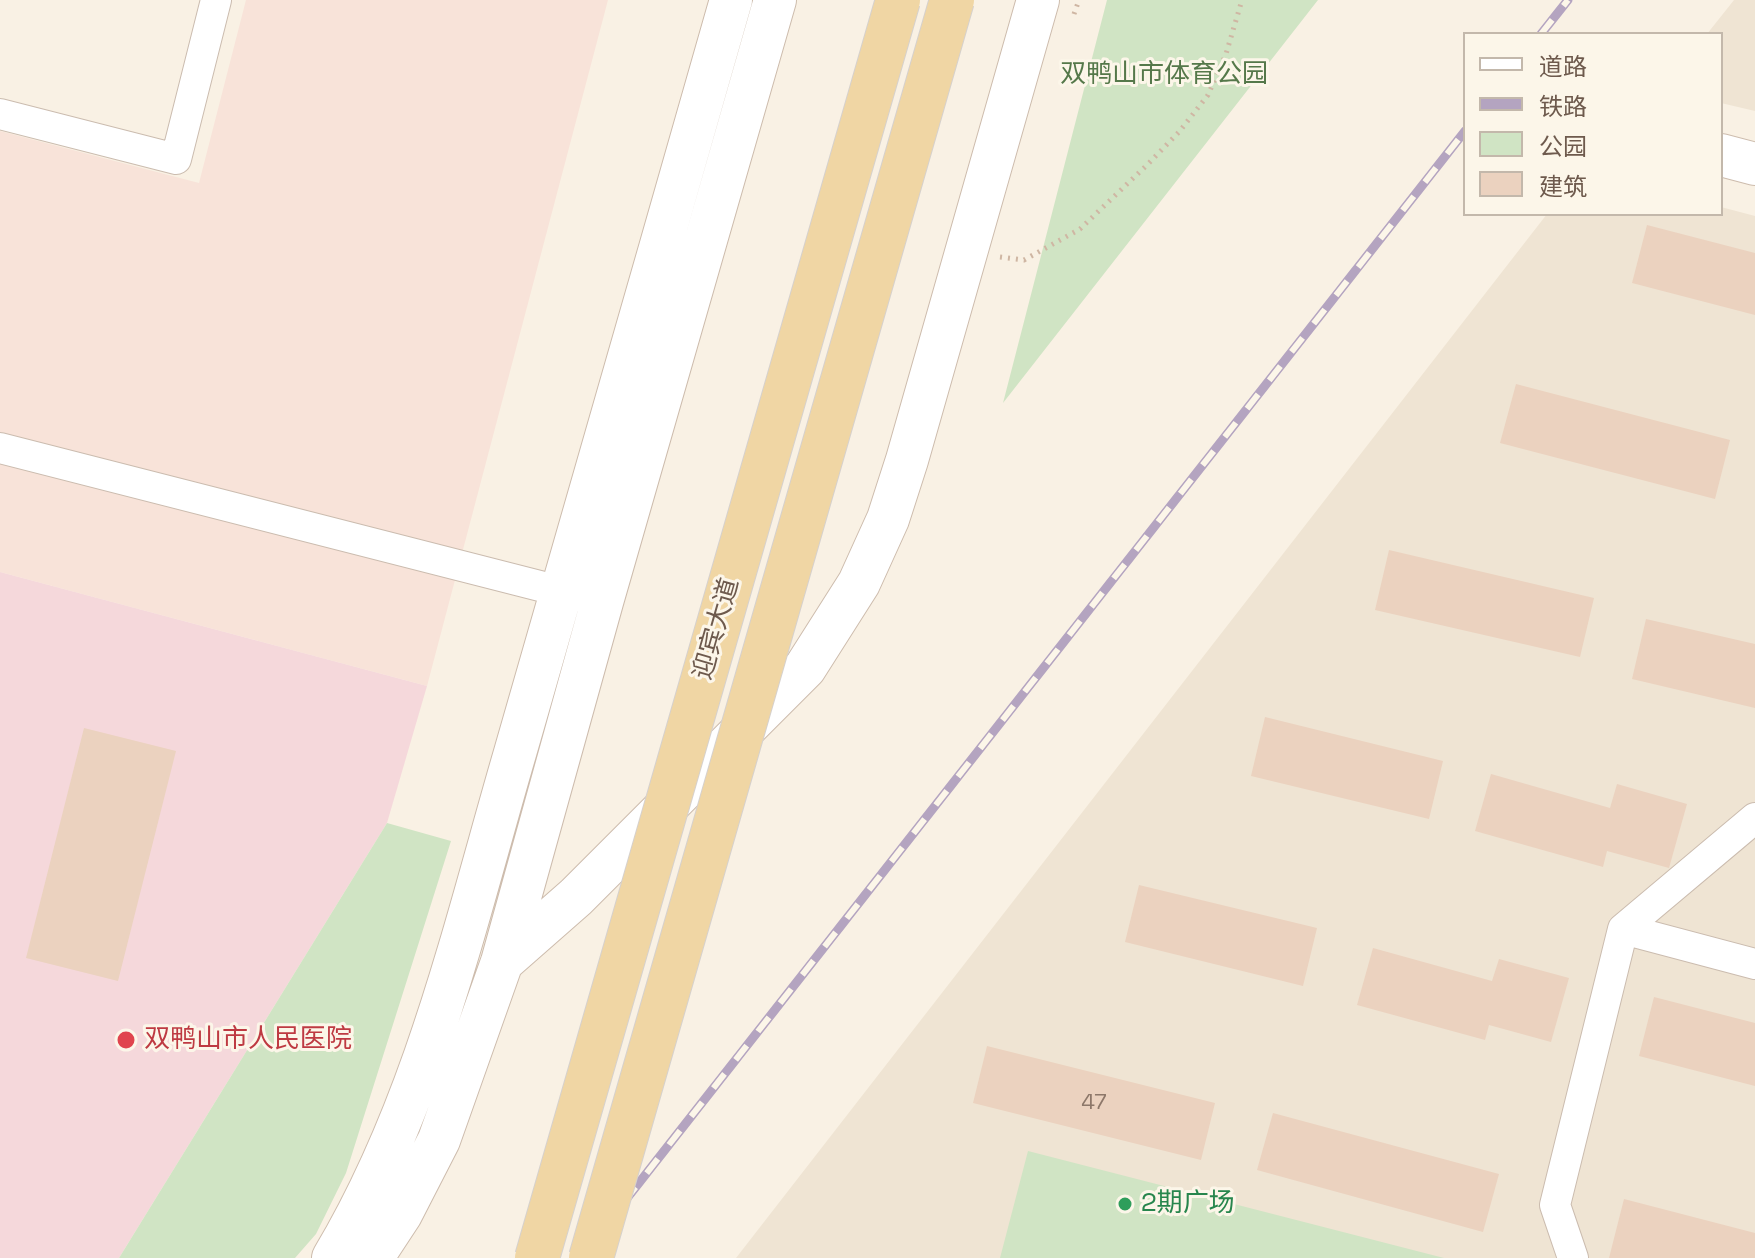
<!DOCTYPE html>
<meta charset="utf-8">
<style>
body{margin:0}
#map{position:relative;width:1755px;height:1258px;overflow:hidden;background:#f9f1e4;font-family:"Space Grotesk","Noto Sans SC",sans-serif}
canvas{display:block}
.legend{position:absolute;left:1463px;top:32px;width:260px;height:184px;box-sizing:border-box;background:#fcf6e9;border:2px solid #c3b8ab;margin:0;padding:10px 14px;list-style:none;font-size:24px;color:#6e5a4d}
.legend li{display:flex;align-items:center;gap:16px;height:40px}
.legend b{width:40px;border:2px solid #c3b8ab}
</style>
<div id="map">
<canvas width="1755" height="1258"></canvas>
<ul class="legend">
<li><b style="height:10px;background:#fff"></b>道路</li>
<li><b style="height:10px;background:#b4a4c0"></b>铁路</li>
<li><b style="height:22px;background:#d0e4c4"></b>公园</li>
<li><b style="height:22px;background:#ebd2bf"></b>建筑</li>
</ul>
</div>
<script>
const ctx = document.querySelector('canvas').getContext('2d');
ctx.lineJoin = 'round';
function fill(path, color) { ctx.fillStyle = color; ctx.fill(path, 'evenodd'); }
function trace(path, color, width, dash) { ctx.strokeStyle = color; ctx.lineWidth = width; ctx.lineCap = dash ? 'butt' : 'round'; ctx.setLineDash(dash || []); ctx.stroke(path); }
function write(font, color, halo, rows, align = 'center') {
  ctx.font = font + ' "Space Grotesk","Noto Sans SC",sans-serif'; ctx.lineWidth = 6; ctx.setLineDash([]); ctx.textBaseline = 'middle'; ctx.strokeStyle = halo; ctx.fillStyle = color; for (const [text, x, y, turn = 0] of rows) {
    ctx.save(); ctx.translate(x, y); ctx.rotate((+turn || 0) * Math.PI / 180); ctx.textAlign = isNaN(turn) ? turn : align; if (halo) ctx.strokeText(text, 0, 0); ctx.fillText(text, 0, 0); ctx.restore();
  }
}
fill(new Path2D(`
 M1734,0H1755V111L1721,103V34H1707Z
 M1721,207L1755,216V1258H736L1547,214H1721Z`), '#efe4d3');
fill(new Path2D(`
 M246,0H608L427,686L0,572V131L199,183Z`), '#f8e3d9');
fill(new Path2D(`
 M0,572L427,686L387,823L119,1258H0Z`), '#f5d8db');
fill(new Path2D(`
 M1107,0H1318L1003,403Z
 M387,823L451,841L346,1173L316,1234L295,1258H119Z
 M1028,1151L1444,1258H1000Z`), '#d0e4c4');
fill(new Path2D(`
 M1647,225L1755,253V315L1632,283Z
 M1516,384L1730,440L1715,499L1500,443Z
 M1389,550L1594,598L1580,657L1375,610Z
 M1646,619L1755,644V708L1632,679Z
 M1265,717L1443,761L1429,819L1251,776Z
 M84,728L176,751L118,981L26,958Z
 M1491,774L1610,808L1617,784L1687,804L1669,868L1607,851L1603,867L1475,831Z
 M1139,885L1317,928L1303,986L1125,942Z
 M1373,948L1492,981L1499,959L1569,978L1551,1042L1489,1025L1485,1040L1357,1005Z
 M1654,997L1755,1023V1086L1639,1056Z
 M987,1046L1215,1103L1201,1160L973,1103Z
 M1273,1113L1499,1174L1483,1232L1257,1170Z
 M1624,1199L1755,1233V1258H1609Z`), '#ebd2bf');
const street = new Path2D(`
 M0,114L176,159L216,0
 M0,448L579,596
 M1623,929L1755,964
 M1573,1258L1555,1205L1623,929L1755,818`);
const secondary = new Path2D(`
 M1721,155L1755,164
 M502,962L576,897L805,668L859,583L888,519L907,460L1038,0
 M333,1258C425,1104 465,924 515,753C588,502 659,251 731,0
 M372,1258L401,1214L439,1140L502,962L602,602L775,0`);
trace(street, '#cbbcaf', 32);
trace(secondary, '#cdbcad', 44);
trace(new Path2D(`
 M1074,14L1079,0
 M1000,257L1024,260L1080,229L1148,164L1179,132L1208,95L1226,54L1242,0`), '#cfb6a3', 5, [2, 6]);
trace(street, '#fff', 30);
trace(secondary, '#fff', 42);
const rail = new Path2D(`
 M1541,34L1568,0
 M580,1258L1465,131`);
trace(rail, '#b4a4c0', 9);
trace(rail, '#fcf6e9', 6, [18]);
const primaryBridge = new Path2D(`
 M537,1258L898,0
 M591,1258L952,0`);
trace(primaryBridge, '#d6d1cd', 46, []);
trace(primaryBridge, '#f0d6a4', 44);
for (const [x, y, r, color] of [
 [126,1040,10,"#e0444e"],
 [1125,1204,8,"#2e9e5b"]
]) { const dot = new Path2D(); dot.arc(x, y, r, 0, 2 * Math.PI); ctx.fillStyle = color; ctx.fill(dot); trace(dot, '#fcf6e9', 3); }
write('22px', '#8d786a', null, [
 ["47",1094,1103]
]);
write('26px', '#55784a', '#fcf6e9', [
 ["双鸭山市体育公园",1164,75]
]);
write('26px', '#6e5a4d', '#fcf6e9', [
 ["迎宾大道",717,629,-74]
]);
write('26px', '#be3a42', '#fcf6e9', [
 ["双鸭山市人民医院",144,1040]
], 'left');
write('26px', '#27864d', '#fcf6e9', [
 ["2期广场",1141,1204]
], 'left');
</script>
